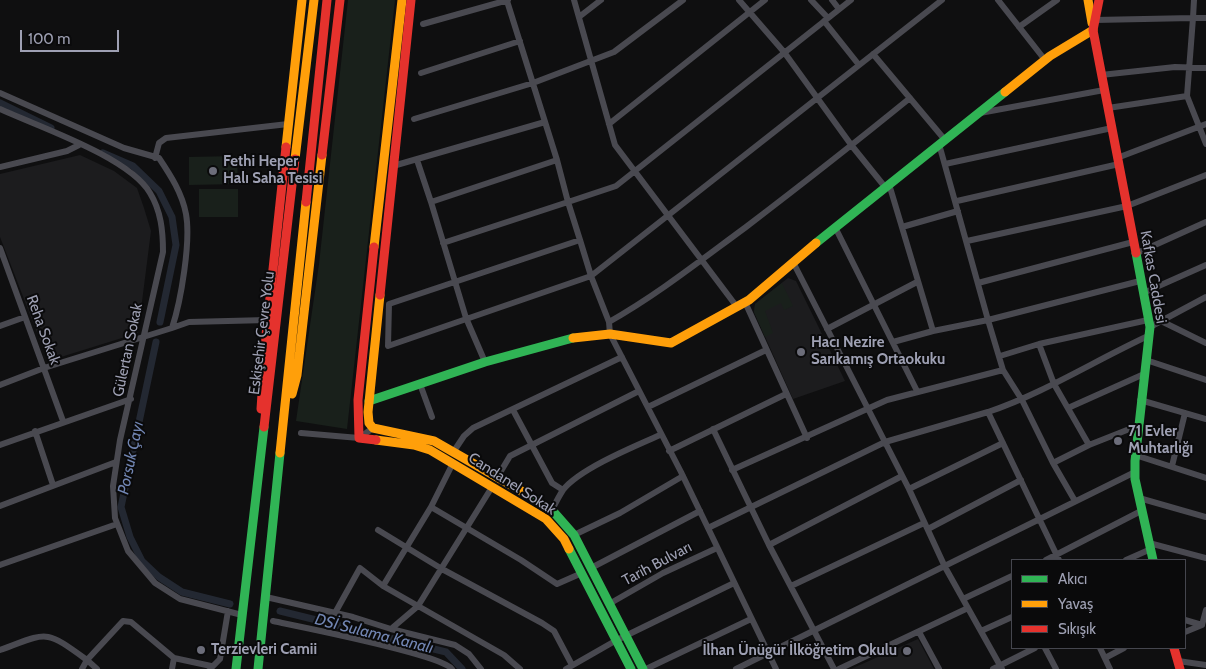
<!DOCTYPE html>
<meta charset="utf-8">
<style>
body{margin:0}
#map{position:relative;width:1206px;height:669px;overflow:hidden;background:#0f0f10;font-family:Cabin,sans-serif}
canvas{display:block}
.legend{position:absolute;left:1011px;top:559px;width:175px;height:90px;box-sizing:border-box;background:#0a0a0b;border:1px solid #45464e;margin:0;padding:6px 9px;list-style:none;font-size:15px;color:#9ea0b3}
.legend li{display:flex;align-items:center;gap:10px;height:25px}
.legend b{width:25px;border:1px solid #45464e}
.scale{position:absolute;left:20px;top:30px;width:99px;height:22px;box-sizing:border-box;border:2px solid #9ea0b3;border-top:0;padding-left:6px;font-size:15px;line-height:18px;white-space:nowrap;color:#9ea0b3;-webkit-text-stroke:4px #0a0a0b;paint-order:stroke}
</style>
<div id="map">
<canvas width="1206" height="669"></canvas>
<ul class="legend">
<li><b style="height:6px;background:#30b455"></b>Akıcı</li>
<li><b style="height:6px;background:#ff9f0a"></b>Yavaş</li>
<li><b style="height:6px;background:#e5322d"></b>Sıkışık</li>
</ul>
<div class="scale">100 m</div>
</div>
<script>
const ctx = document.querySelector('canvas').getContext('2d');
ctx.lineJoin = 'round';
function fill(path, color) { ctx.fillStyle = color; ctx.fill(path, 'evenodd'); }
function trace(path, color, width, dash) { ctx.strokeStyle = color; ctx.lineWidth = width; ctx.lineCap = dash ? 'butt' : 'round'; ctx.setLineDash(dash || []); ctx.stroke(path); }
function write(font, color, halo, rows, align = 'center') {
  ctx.font = font + ' Cabin,sans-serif'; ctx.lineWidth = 4; ctx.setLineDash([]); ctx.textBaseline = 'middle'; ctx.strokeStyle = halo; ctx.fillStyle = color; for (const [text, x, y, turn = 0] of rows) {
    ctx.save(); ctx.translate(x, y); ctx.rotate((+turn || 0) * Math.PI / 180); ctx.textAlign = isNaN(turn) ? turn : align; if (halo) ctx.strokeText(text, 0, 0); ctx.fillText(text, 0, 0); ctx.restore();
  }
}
fill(new Path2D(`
 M80,155L114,171L137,188L144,208L151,231L138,333L48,361L0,237V174Z
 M788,278L796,281L845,381L793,399L754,312L755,304Z
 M918,639L934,669H851Z`), '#1c1c1e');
fill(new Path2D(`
 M348,0H395L347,429L296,421L319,264Z
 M237,156L238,184L189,185V157Z
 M199,189H238V217H199Z
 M782,283L793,306L784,310L781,303L765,311L773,333L765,337L754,312L755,304Z`), '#19201b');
trace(new Path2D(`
 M0,103L51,128
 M103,153L133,166L159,191L172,217L176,245L160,322
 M156,342L121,507L130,537L142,561L159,577L182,592L230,604
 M280,611L446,652L462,669`), '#232832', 7);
trace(new Path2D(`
 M574,0L615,145L737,307
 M739,0L784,52L852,146L885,187
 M811,0L828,18
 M832,0L839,9
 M998,0L1045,60
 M507,1L557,160
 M579,17L601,0
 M1095,20L1193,18L1194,0
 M824,21L859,65
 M423,24L508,0
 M1019,27L1057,0
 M873,54L945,140
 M421,73L520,41
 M1101,75L1175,67L1206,68
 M0,93L124,148L159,158C171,176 182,193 186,214C191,241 181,301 172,328L44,368L0,385
 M1187,96L1193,18H1206
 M1108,108L1187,96L1206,144
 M0,109C39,127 129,157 150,193C161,211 163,231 163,252L120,440L113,486L115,518L128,551L155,583L180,599L242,615
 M980,113L1104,90
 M414,119L533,83L614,52L683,0
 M609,124L765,0
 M939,144L988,320L1140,281
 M155,158L159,143L166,138L288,124
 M1117,158L1206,124
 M417,160L431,202
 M945,164L1112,128
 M393,166L545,122
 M0,167L67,151L79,145
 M889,184L933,331
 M957,201L1119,164
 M835,227L917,391
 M902,227L958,211
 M580,240L591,276L388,346L389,304Z
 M967,241L1127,206L1206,175
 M443,243L568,202L580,240
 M0,248L63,421
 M1135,254L1206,222
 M794,264L909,489L945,567L1002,669
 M978,283L1133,242
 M1143,293L1206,265
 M745,302L807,438
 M1161,321L1206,343
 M609,322C657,295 701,260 746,227C801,185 856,142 910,98
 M0,326L25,317
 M1150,327L1206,297
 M172,328L189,322L267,320
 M827,329L917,282
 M893,342L933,331L988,320L1003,370L1022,400L1053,463L1089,445
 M1039,344L1054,384L1089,445L1137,426
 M1000,356L1039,344L1148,320
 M1146,360L1206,380
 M485,362L466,318L431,202L557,160L568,202L616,186L851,0
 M420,384L432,417
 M1140,400L1206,419
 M648,407L766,350
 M1068,408L1144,374
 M513,410L552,483L563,490
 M713,429L769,545L834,669
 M35,431L53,485
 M301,433L359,438L373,428
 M0,445L131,399
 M454,451L464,436L473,428L622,357
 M669,451L786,394
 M1135,455L1206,478
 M1053,463L1075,501
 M1172,466L1185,413
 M732,470L887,400L1003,370
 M498,476L510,456L639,391
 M909,489L1003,443
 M1139,498L1206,517
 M0,506L116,462
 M431,507L453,463
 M552,510C555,504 559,496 563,490C579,469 635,446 660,435
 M708,528L885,442L988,412
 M928,529L1021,480
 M378,530L442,569L542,623L554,631L572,665
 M574,535L620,513L683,476
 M1149,543L1206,558
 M769,545L902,476
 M1046,560L1141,511
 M1059,560L988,412C1044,393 1094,361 1148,336
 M1126,560L1151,549
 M0,565L117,524
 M591,568L700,511
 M383,586L431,507L521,560L557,584L582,573
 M791,586L924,523
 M266,597L353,617L391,629L418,606L492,487
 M963,599L1012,576
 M609,604L663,573L717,548
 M335,613L360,568L383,586L504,655L520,669
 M1185,620L1202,625L1206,610
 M273,621C301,627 440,654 452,669
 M391,629L455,645L469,654L481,669
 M981,631L1012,617
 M919,632L939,669
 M1185,632L1202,625
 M1045,648L1056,669
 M1100,648L1110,669
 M0,650C49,632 44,629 87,660L82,669
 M1105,658L1124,648
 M1178,661L1206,665
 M97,669L87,660L123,621L131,622L174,658L211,666
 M172,669L174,658
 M210,669L220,659L228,611
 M566,669L615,641L734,583
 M646,669L751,619
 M736,669L1135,472
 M776,669L681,472L610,334L609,322L591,276L942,0
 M839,669L968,608
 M993,669L1035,648`), '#494950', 6);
trace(new Path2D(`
 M816,243L1005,92
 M1136,253L1150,327L1135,461V479L1153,560
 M369,401L485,362L573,338
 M523,492L552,510L574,535L643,669
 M569,549L631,669
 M236,669L264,427
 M258,669L280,453`), '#30b455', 9);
trace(new Path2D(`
 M1088,0L1092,23
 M1005,92L1050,56L1093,30
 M286,147L302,0
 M295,159L314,0
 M374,247L402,0
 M380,295L368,412L369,423L373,428L434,441L523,492
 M573,338L610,334L671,343L749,300L816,243
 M292,394L297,375L322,155
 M376,440L414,445L430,450L546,519L564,539L569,549
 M280,453L306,202`), '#ff9f0a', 9);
trace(new Path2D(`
 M1099,0L1093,30L1136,253
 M322,155L340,0
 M306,202L327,0
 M374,247L358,400L359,438L376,440
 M380,295L411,0
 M261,409L266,335L286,147
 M264,427L295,159
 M1174,648L1180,669`), '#e5322d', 9);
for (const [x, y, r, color] of [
 [213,171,5,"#6c6d7a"],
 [801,352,5,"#6c6d7a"],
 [1118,441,5,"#6c6d7a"],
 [201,650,5,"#6c6d7a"],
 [907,651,5,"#6c6d7a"]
]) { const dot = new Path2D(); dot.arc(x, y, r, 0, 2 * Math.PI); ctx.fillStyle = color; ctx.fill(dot); trace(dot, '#0a0a0b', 2); }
write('bold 15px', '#9ea0b3', '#0a0a0b', [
 ["Fethi Heper",223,162],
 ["Halı Saha Tesisi",223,179],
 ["Hacı Nezire",811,343],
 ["Sarıkamış Ortaokuku",811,360],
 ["71 Evler",1128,432],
 ["Muhtarlığı",1128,449],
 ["Terzievleri Camii",211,650],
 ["İlhan Ünügür İlköğretim Okulu",897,651,"right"]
], 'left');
write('15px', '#9ea0b3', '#0a0a0b', [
 ["Kafkas Caddesi",1153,277,80],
 ["Reha Sokak",43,330,70],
 ["Eskişehir Çevre Yolu",262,333,-83],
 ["Gülertan Sokak",128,350,-78],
 ["Candanel Sokak",512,484,33],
 ["Tarih Bulvarı",657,564,-28]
]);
write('italic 16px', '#7185b2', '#0a0a0b', [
 ["Porsuk Çayı",131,458,-78],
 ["DSİ Sulama Kanalı",374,634,14]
]);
</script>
